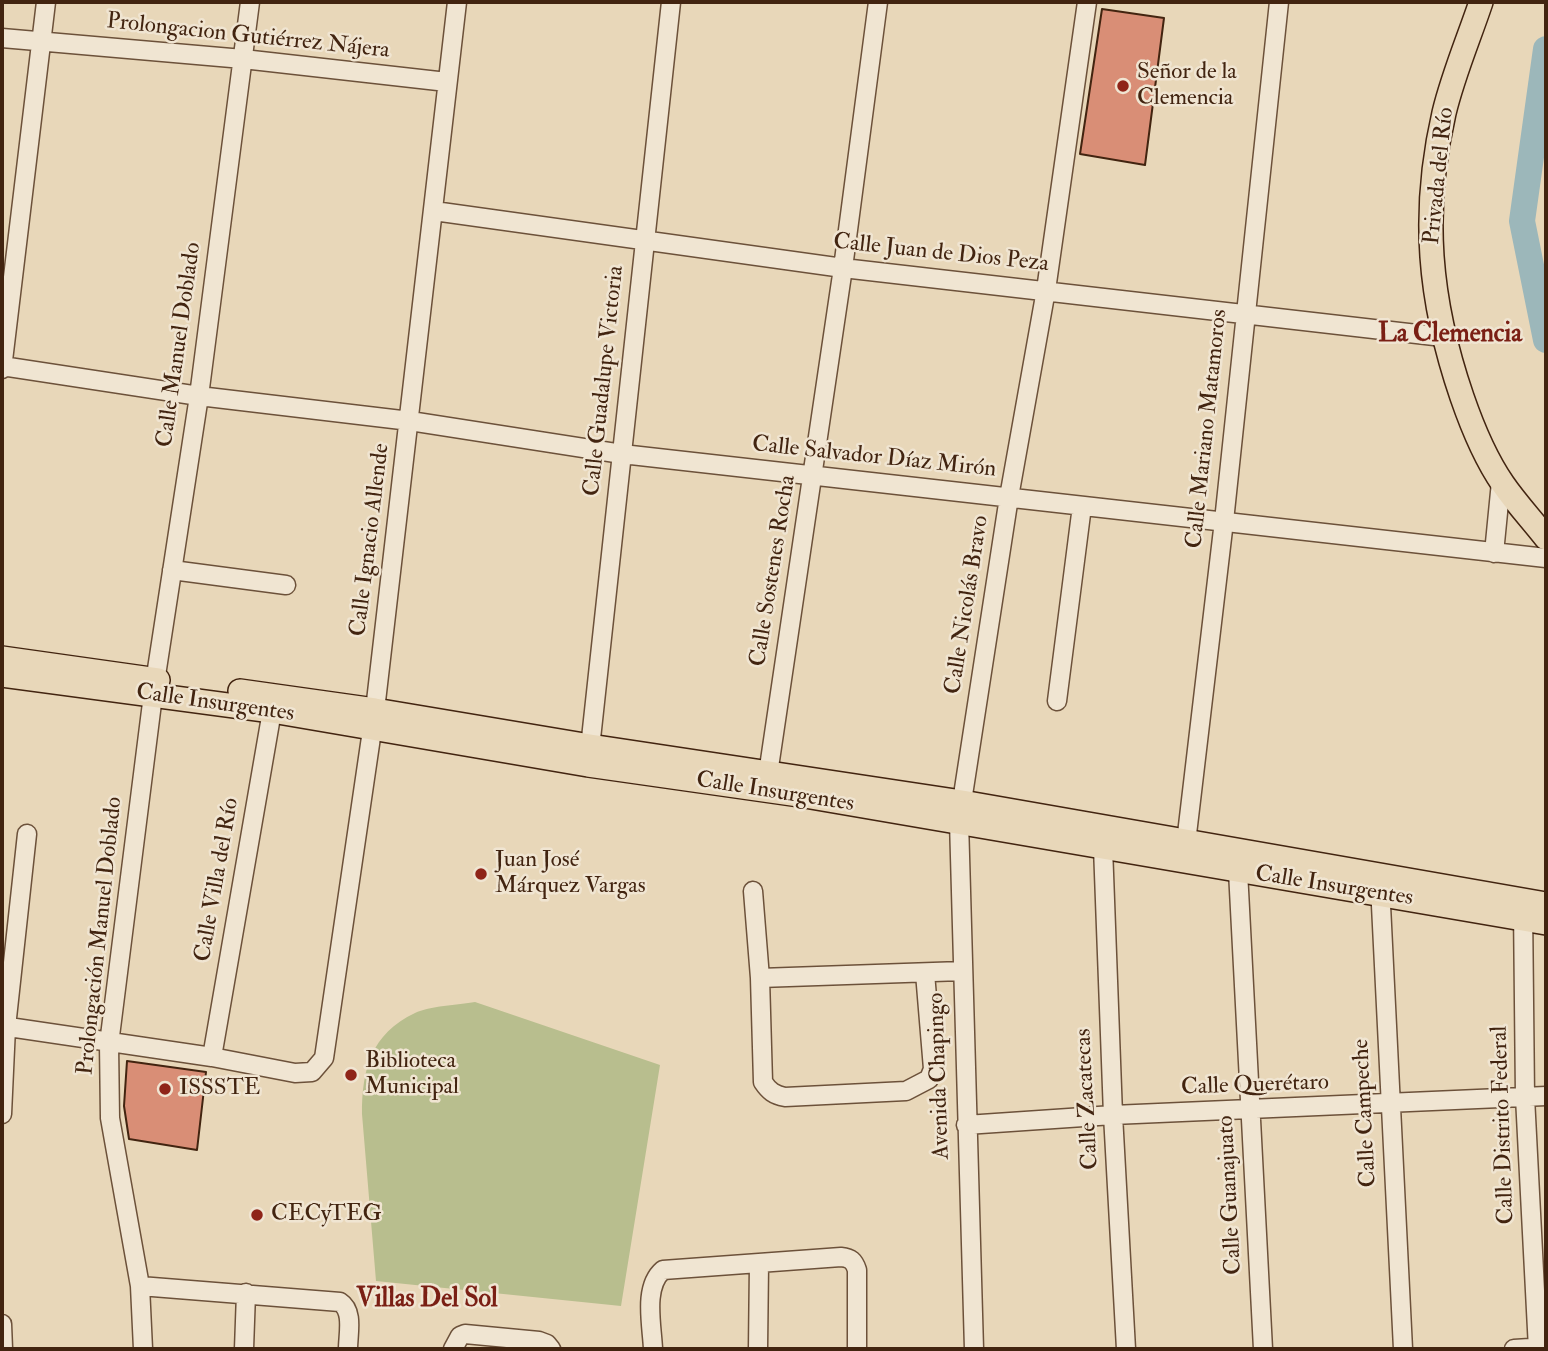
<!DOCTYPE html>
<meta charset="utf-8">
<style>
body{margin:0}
#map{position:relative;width:1548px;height:1351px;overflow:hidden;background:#e8d7b9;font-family:"IM FELL Double Pica",serif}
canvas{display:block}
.frame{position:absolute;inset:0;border:4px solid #422410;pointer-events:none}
</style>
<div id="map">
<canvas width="1548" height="1351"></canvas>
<div class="frame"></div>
</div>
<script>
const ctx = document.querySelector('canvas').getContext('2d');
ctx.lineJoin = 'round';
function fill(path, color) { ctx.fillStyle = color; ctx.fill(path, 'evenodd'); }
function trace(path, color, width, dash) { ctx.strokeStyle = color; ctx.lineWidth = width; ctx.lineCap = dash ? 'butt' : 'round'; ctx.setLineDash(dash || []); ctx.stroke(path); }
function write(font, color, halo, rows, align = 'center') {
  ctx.font = font + ' "IM FELL Double Pica",serif'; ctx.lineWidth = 5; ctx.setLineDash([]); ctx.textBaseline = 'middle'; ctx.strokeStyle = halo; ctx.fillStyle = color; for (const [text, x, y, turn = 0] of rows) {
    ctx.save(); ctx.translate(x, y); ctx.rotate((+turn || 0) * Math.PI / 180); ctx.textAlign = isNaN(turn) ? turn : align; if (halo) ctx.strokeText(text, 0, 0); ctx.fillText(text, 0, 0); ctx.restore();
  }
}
fill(new Path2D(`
 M475,1002L660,1065L621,1306L376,1281L362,1114C362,1069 371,1034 415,1013C429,1006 458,1005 475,1002Z`), '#b8be8e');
trace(new Path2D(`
 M1546,49L1522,221L1546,340`), '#9cb7ba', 26);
const building = new Path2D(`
 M1102,9L1164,18L1145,165L1080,154Z
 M127,1061L206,1072L197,1150L129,1139L124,1106Z`);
fill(building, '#d98e76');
trace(building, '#422410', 2);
const minor = new Path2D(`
 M2,38L243,59L447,82
 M434,211L843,268L1443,337
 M2,366L199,396L410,421L622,454L1546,558
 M2,369L46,2
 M1494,553L1501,482
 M172,570L286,585
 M1057,701L1082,506
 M589,757L671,2
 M768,774L843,268L878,2
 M1103,847L1113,1115L1126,1349
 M1185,851L1224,521L1279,2
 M1238,871L1263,1349
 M1380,885L1403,1349
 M753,891L760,978L763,1082C769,1091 774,1095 785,1097L906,1091L929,1079L933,1069L925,973
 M1523,907L1525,1097L1538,1349
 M760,978L962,971
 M2,1026L212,1057L295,1073L312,1072L324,1058L375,710L457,2
 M212,1057L272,711
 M2,1114L6,1027L27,834
 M966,1125L1113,1115L1546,1096
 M140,1286L340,1302C354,1311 348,1334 348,1349
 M2,1324L3,1349
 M143,1349L140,1286L110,1118L109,1044L153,695L199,396L250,2
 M244,1349L246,1293
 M453,1349L460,1336L465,1334L539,1341L547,1344L551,1349
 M653,1349C652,1325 643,1287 663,1270L841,1257C851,1258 854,1261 857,1270V1349
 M758,1349L759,1264
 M974,1349L959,821L1009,497L1046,290L1087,2
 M1514,1349L1546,1347`);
const major = new Path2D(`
 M1481,2C1469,38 1453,75 1444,113C1421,213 1429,301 1462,397C1472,426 1485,458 1503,484C1516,503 1532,520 1546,538
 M2,658L158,680
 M2,675L272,711L588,765L799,795L1546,923
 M240,691L375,710L590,746L962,802L1546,904`);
trace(minor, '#6c513a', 21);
trace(major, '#422410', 26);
trace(minor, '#f0e5d2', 18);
trace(major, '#e8d7b9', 23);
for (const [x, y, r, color] of [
 [1123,86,7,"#8f2418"],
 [481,874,7,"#8f2418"],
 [351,1075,7,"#8f2418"],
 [165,1089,7,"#8f2418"],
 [257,1215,7,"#8f2418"]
]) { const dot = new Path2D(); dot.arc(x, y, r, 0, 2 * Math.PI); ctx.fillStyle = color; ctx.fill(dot); trace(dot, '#f0e5d2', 2.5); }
write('23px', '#422410', '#f0e5d2', [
 ["Prolongacion Gutiérrez Nájera",248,37,6],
 ["Privada del Río",1440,176,-84],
 ["Calle Juan de Dios Peza",941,254,6],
 ["Calle Manuel Doblado",180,345,-82],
 ["Calle Guadalupe Victoria",605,381,-84],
 ["Calle Mariano Matamoros",1208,429,-84],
 ["Calle Salvador Díaz Mirón",874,458,6],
 ["Calle Ignacio Allende",371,540,-83],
 ["Calle Sostenes Rocha",774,571,-81],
 ["Calle Nicolás Bravo",968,605,-81],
 ["Calle Insurgentes",215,704,8],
 ["Calle Insurgentes",775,793,9],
 ["Calle Villa del Río",218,880,-80],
 ["Calle Insurgentes",1334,887,9],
 ["Prolongación Manuel Doblado",101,936,-84],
 ["Avenida Chapingo",940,1076,-92],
 ["Calle Querétaro",1255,1086,-2],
 ["Calle Zacatecas",1088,1099,-93],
 ["Calle Campeche",1366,1113,-93],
 ["Calle Distrito Federal",1504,1125,-92],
 ["Calle Guanajuato",1231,1195,-93]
]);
write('23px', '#422410', '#f0e5d2', [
 ["Señor de la",1137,73],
 ["Clemencia",1137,99],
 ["Juan José",495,861],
 ["Márquez Vargas",495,887],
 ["Biblioteca",365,1062],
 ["Municipal",365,1088],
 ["ISSSTE",179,1089],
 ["CECyTEG",271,1215]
], 'left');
write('bold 26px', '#7a1f14', '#f0e5d2', [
 ["La Clemencia",1450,335],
 ["Villas Del Sol",427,1300]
]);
</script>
